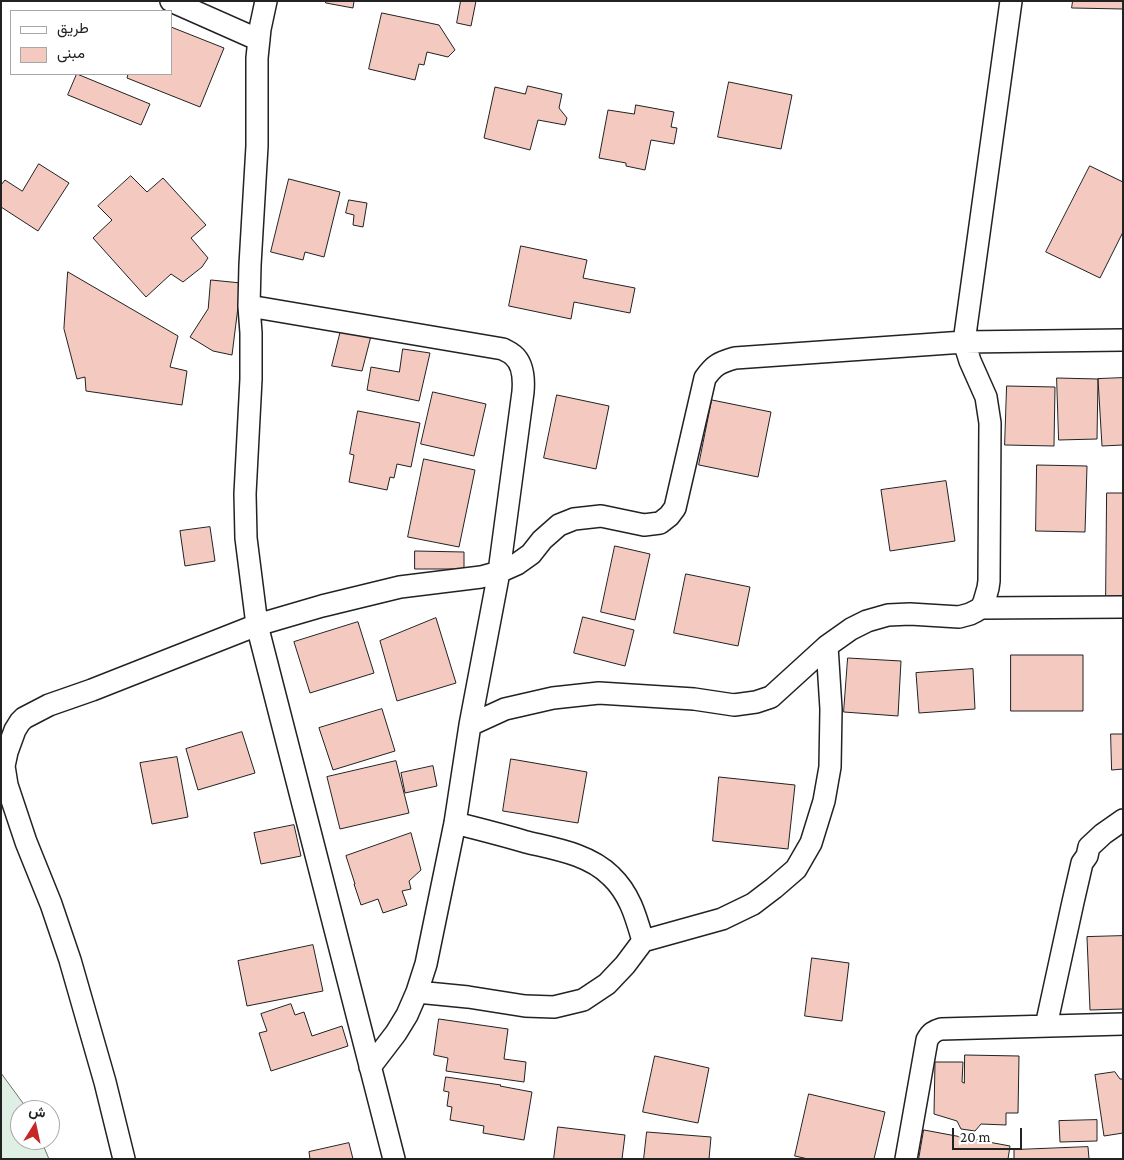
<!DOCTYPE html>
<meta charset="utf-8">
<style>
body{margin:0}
#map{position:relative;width:1124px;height:1160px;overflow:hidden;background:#fff;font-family:"Crimson Pro",Vazirmatn,serif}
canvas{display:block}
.frame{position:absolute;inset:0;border:2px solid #222;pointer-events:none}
.legend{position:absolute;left:10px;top:10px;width:162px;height:65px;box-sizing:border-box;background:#fff;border:1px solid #a7a7a7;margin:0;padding:6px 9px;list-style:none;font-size:15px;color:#222}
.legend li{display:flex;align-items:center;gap:10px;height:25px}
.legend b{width:25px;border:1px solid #a7a7a7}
.north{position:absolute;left:10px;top:1100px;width:50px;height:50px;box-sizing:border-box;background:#fff;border:1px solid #a7a7a7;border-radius:50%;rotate:10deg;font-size:14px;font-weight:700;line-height:20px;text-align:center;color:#222}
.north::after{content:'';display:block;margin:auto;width:18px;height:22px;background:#c62828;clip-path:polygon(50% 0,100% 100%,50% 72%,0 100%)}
.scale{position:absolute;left:952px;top:1128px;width:70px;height:22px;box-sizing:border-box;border:2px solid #222;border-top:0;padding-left:6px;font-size:15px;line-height:18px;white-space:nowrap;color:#222;-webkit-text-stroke:4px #fff;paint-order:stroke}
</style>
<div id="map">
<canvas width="1124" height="1160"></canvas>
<div class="frame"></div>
<ul class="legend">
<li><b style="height:6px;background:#fff"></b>طريق</li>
<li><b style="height:14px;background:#f3c9c0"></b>مبنى</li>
</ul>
<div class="north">ش</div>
<div class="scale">20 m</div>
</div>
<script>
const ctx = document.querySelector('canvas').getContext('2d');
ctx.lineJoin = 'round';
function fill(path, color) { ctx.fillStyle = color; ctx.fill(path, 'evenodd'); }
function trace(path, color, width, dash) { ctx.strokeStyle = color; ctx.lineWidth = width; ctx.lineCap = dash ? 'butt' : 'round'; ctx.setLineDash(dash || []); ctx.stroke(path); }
const green = new Path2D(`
 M1,1073L28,1110H20V1140H41L49,1159H1Z`);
fill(green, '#e0efe3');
trace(green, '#6f6f6f', 1);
const building = new Path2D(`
 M326,1H354L353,8L326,3Z
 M461,1H476L471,26L457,23Z
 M1073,1H1123V9L1072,8Z
 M382,13L439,25L455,50L448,57L427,52L424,65L419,64L415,80L369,69Z
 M171,27L224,48L200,107L127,78L128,74H171Z
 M77,74L150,104L141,125L68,95Z
 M729,82L792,95L781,149L718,137Z
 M528,86L562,94L559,108L567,118L565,125L538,120L530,150L484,138L495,87L525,94Z
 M636,105L674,112L671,127L677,128L674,144L651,140L645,170L626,166V163L599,158L608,110L634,114Z
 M39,164L69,183L38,231L1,207V185L5,180L22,191Z
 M1090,166L1123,182V232L1100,278L1046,252Z
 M131,176L147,192L163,178L206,225L191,238L208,258L202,267L183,282L171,274L146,297L93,238L112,220L98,206Z
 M289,179L340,192L324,257L305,252L303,260L271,252Z
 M349,200L367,203L363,227L353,225L354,215L346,213Z
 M521,246L587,260L583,278L635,288L630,313L574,302L571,319L509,306Z
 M68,272L178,336L170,367L187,371L182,405L86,391L85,377L77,379L64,329Z
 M211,280L241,283L232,355L213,351L190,337L208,309Z
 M341,330L371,336L362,371L332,366Z
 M403,349L430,353L419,401L367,390L371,367L399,372Z
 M1057,378L1098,379L1097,439L1059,440Z
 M1123,378V445L1102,446L1098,379Z
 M1007,386L1055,387L1054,446L1005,445Z
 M433,392L486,404L474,456L421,444Z
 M557,395L609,406L596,469L544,458Z
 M712,400L771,412L758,477L699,465Z
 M358,411L420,423L411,467L397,464L394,478L390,477L387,490L349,482L354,455L350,454Z
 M424,459L475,470L459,547L408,537Z
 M1037,465L1087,466L1085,532L1036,531Z
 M946,481L955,541L890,551L881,490Z
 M1107,493H1123V600L1106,599Z
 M210,527L215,561L185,566L180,531Z
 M615,546L650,554L635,620L601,612Z
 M415,551L464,552V569H415Z
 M686,574L750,587L738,646L674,633Z
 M583,617L634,630L625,666L574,653Z
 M436,618L456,683L397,701L380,641Z
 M358,622L374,673L310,693L294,642Z
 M1011,655H1083V711H1011Z
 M848,658L901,661L898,716L844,712Z
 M973,669L975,709L919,713L916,673Z
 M382,709L395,751L333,770L319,728Z
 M242,732L255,773L198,790L186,749Z
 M1111,734H1123V769L1112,770Z
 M177,757L188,817L152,824L140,763Z
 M511,759L587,772L578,823L503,811Z
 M396,761L409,813L340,829L327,777Z
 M433,766L437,786L405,793L401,773Z
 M719,777L795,785L788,849L713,841Z
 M294,825L301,856L261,864L254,833Z
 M411,833L421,870L409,881L411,889L402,891L407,905L383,913L378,899L361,905L354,884H355L346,856Z
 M1123,936V1009L1090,1010L1087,937Z
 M313,945L323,991L247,1006L238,961Z
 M812,958L849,963L842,1021L805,1016Z
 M291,1004L295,1015L304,1012L312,1036L342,1026L348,1046L271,1071L259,1033L267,1031L261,1014Z
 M439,1019L508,1029L504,1059L526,1062L524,1082L446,1071L448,1058L434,1055Z
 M965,1055L1019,1056L1018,1113H1006V1125L981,1124L975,1131L961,1129L957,1121L934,1114L935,1062H963L962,1082L964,1083Z
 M655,1056L709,1068L698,1123L643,1112Z
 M1115,1072L1120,1079H1123V1133L1104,1136L1095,1075Z
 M446,1077L501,1085L500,1086L532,1092L524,1140L483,1133L484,1126L450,1120L452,1107L447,1106L449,1092L444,1091Z
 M809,1094L885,1112L874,1159H808L795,1156Z
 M1097,1120V1141L1060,1142L1059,1121Z
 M558,1127L625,1135L622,1159H554Z
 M924,1130L1010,1146L1008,1159H919Z
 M647,1132L711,1137L709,1159H644Z
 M349,1143L353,1159H310L309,1152Z
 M1088,1147L1089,1159H1014V1150Z`);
fill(building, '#f3c9c0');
trace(building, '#222', 1);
const minor = new Path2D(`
 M171,1L259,40
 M266,1L260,29L257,58V146L250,265L249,306L251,333V379L245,494L246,538L257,625L394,1159
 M1011,1L964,342L1123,340
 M249,306L503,349C506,351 510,352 513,355C524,364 524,380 523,392L499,572L470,725L455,823L426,964L417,992L407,1015L396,1033L370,1067
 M981,608L1123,607
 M455,823C479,829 503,835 526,842C555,849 589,854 611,876C630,894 636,917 643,941
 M417,992L468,997L525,1006L554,1007L583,1000L607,984L625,965L643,941L722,919L753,904L774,888L796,869L811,843L824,801L830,767L831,709L827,646
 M1046,1026L1073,902L1082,863L1087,856L1089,847L1103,834L1123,820
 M124,1159L105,1082L70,960L51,904L26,842L7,785L4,766L7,752L15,730L20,722L24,718L49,705L92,690L257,625L322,606L400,587L481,577L499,572L517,564L531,554L542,540L559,525L574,519L601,516L644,525L660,523L669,516L675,508L705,378C715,364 719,363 735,358L964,342L970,361L986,397L990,423L989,581L988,588L984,602L981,608L976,611L970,614L959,617L910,614L888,615L867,621L851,629L827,646L771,697L756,702L734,705L694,699L599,693L553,698L505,709L470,725
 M906,1159L927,1040C931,1033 934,1031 941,1029L1123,1024`);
trace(minor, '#222', 24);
trace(minor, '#fff', 21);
</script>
